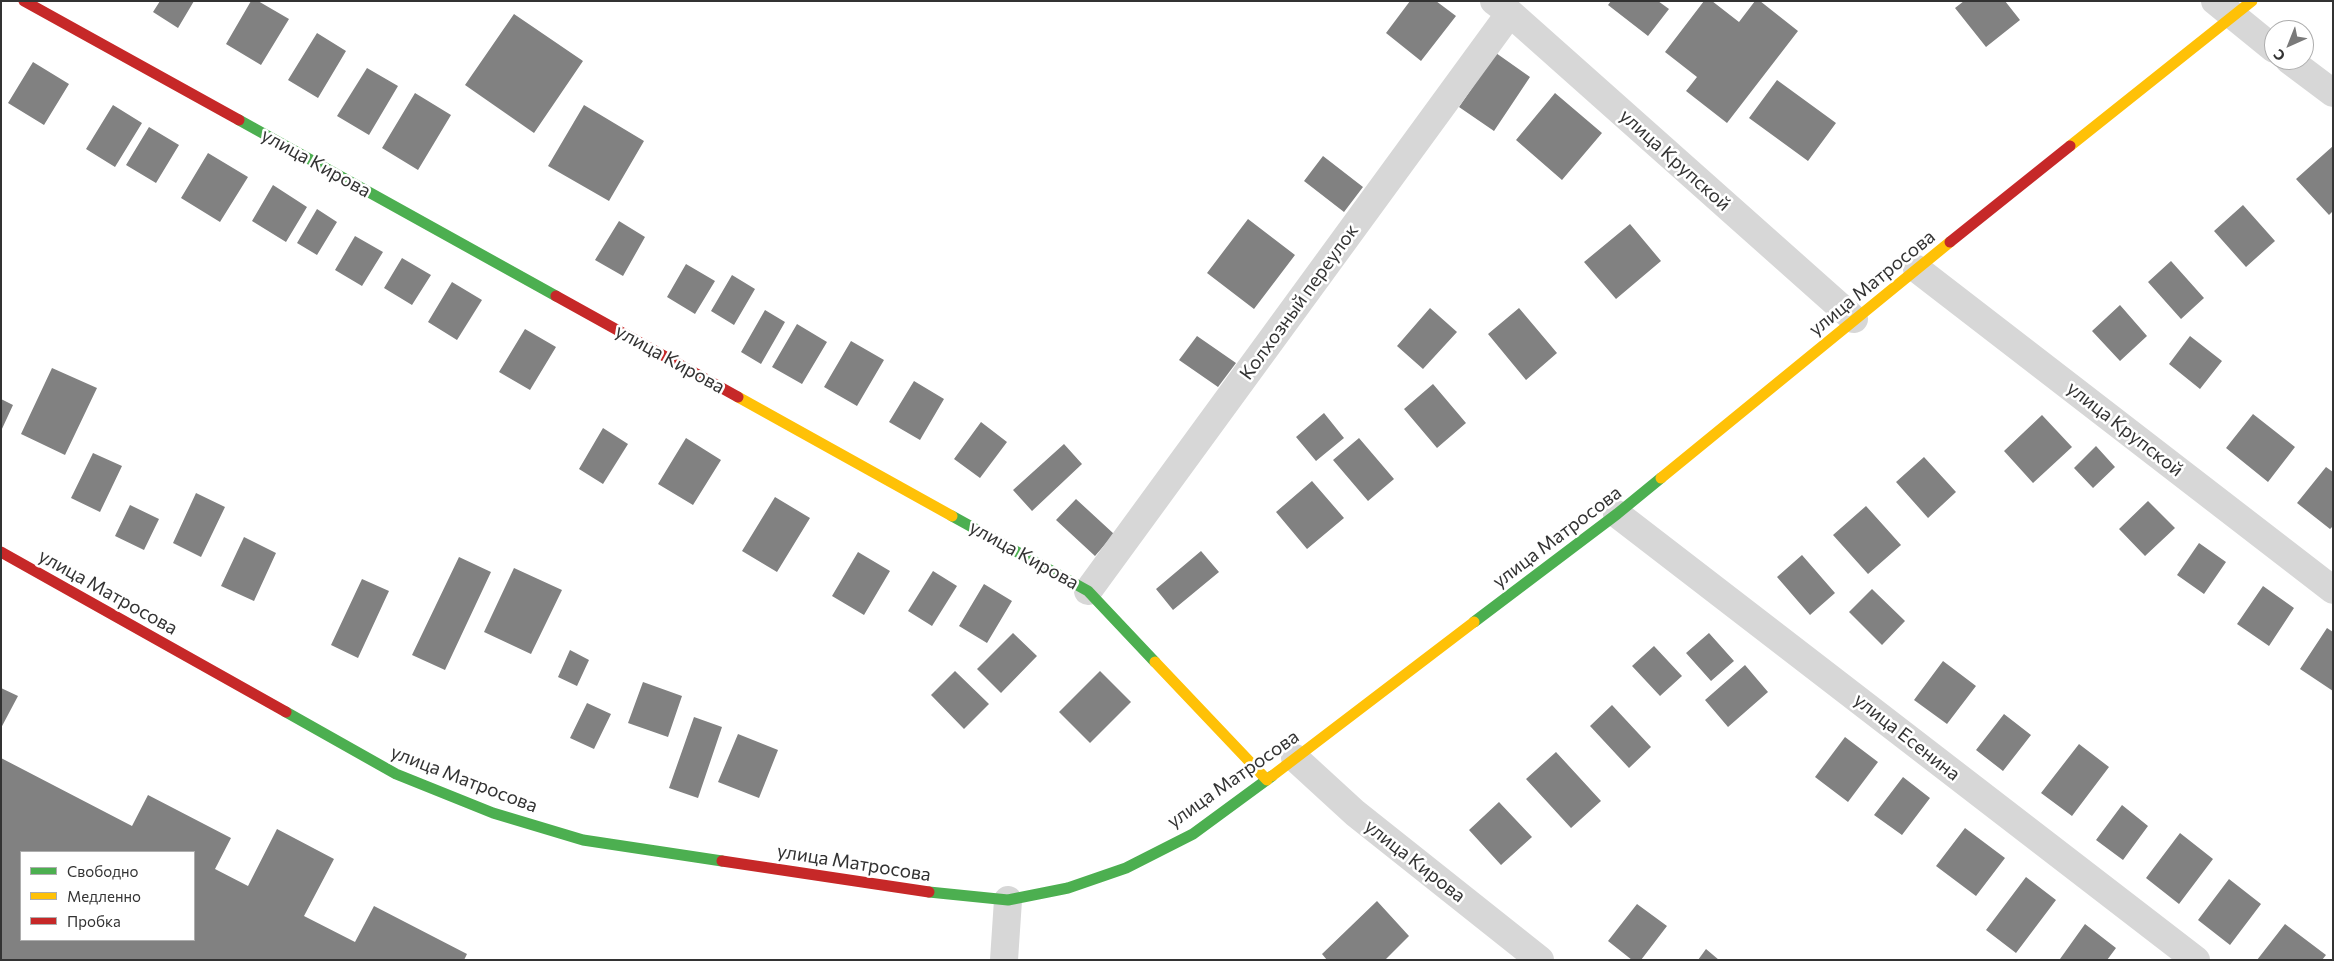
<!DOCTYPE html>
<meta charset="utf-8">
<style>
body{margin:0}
#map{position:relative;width:2334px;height:961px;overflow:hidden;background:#fff;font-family:Commissioner,sans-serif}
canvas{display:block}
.frame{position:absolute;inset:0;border:2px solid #333;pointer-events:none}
.legend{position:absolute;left:20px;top:851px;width:175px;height:90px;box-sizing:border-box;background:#fff;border:1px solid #adadad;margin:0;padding:6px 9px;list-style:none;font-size:15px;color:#333}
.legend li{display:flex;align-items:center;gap:10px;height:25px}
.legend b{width:25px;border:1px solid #adadad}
.north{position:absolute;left:2264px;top:20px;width:50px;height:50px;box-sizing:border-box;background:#fff;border:1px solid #adadad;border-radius:50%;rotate:224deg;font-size:14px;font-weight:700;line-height:20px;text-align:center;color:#333}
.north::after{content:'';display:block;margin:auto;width:18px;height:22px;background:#7a7a7a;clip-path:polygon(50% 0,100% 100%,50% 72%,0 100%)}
</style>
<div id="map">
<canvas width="2334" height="961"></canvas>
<div class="frame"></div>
<ul class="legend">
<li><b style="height:6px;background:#4caf50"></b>Свободно</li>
<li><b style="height:6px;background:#ffc107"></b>Медленно</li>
<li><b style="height:6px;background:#c62828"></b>Пробка</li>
</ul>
<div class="north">С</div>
</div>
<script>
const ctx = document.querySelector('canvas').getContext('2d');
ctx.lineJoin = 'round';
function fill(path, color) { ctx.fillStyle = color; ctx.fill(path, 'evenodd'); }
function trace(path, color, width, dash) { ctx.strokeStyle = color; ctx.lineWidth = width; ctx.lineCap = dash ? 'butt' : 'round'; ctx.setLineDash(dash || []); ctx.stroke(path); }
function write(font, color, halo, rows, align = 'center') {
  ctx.font = font + ' Commissioner,sans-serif'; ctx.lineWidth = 5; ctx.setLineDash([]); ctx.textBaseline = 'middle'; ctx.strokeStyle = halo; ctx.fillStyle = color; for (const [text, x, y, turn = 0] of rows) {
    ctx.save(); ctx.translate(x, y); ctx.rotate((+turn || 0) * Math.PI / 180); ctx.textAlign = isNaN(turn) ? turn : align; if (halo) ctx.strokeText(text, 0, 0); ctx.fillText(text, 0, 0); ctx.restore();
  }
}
fill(new Path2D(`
 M160,1H194L178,28L153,12Z
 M251,1H258L289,19L261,65L226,44Z
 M1410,1H1436L1456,16L1421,61L1386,33Z
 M1611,1H1658L1669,9L1648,36L1608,5Z
 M1704,1H1712L1739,22L1755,1H1760L1798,31L1727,123L1686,91L1697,77L1665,52Z
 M1964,1H2005L2020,20L1986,47L1955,8Z
 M514,14L583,61L534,133L465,85Z
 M317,33L346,51L318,98L288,80Z
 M1496,53L1530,77L1494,131L1459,107Z
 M33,62L69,84L44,125L8,103Z
 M367,68L398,86L369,135L337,116Z
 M1777,80L1836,123L1808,161L1749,118Z
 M415,93L451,115L418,170L382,148Z
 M1555,93L1602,133L1562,180L1516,140Z
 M113,105L142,123L115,167L86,149Z
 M584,105L644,141L609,201L548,166Z
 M149,127L179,145L156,183L126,165Z
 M2333,146V211L2329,215L2296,179Z
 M208,153L248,177L220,222L181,198Z
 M1323,156L1363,187L1344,212L1304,181Z
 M273,185L307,207L286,242L252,221Z
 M2243,205L2275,241L2246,267L2214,231Z
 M317,209L337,222L317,255L297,243Z
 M1248,219L1295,255L1254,309L1207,273Z
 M619,221L645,237L623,276L595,260Z
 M1630,224L1661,261L1616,299L1584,262Z
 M355,236L383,252L362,286L335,270Z
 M402,258L431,275L412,305L384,288Z
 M2171,261L2204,298L2181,319L2148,282Z
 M686,264L715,281L695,314L667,297Z
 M732,275L755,289L734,325L711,311Z
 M452,282L482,300L457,340L428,322Z
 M2120,305L2147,336L2120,361L2092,331Z
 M1430,308L1457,332L1423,369L1397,346Z
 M1519,308L1557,353L1526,380L1488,334Z
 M765,310L785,322L761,364L741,352Z
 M797,324L827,342L802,384L772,367Z
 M525,329L556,347L530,390L499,372Z
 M1197,336L1236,363L1218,387L1179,360Z
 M2190,336L2222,361L2200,389L2169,364Z
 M851,341L884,360L857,406L824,387Z
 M52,368L97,388L65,455L21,434Z
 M914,381L944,399L920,440L889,422Z
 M1433,384L1466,423L1437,448L1404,409Z
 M1,399L13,405L1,431Z
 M1324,413L1344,438L1316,461L1296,437Z
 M2253,414L2295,447L2268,482L2226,448Z
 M2042,415L2072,447L2033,483L2004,451Z
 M981,422L1007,442L980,478L954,459Z
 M603,428L628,444L603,484L579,469Z
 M686,438L721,460L693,505L658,484Z
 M1359,438L1394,479L1368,501L1333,460Z
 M1064,444L1082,464L1032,511L1013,490Z
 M2096,446L2115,467L2093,488L2074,468Z
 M93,453L122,466L100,512L71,498Z
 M1924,457L1956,492L1928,518L1896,482Z
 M2326,467L2333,472V526L2330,529L2297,503Z
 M1312,481L1344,518L1307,549L1276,512Z
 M196,493L225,507L201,557L173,543Z
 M775,497L810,518L777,572L742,551Z
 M1076,499L1114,534L1095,556L1056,520Z
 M2148,501L2175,528L2145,556L2119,529Z
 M130,505L159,519L144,550L115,536Z
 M1866,506L1901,545L1868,574L1833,535Z
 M244,537L276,553L254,601L221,586Z
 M2199,543L2226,562L2204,594L2177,575Z
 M1201,551L1219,572L1173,610L1156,589Z
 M858,552L890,571L864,615L832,596Z
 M1802,555L1835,593L1810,615L1777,577Z
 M459,557L491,572L445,670L412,655Z
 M514,568L562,590L531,654L484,632Z
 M933,571L957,586L932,626L908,611Z
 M362,579L389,591L358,658L331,645Z
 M984,584L1012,601L987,643L959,626Z
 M2263,586L2294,608L2269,646L2237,624Z
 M1872,589L1905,621L1882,645L1849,612Z
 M2327,628L2333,632V691L2300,669Z
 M1013,633L1037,656L1001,693L977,669Z
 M1709,633L1734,661L1711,681L1686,653Z
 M1654,646L1682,676L1660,696L1632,666Z
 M570,650L589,660L577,686L558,677Z
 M1943,661L1976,686L1947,724L1914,700Z
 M1745,665L1768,692L1728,727L1705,700Z
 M955,671L989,704L964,729L931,695Z
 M1100,671L1131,702L1090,743L1059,712Z
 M643,682L682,696L668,737L628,723Z
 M1,688L18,696L1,728Z
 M587,703L611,714L594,749L570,738Z
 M1612,705L1651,747L1629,768L1590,726Z
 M2004,714L2031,735L2003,771L1976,750Z
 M694,717L722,727L698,798L669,788Z
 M738,734L778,750L759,798L718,782Z
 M1845,737L1878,762L1848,802L1815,777Z
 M2079,744L2109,767L2072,816L2041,793Z
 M1556,752L1601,801L1571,828L1526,779Z
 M1,758L132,826L148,795L231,838L215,869L248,886L277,829L334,859L304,916L355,942L374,906L467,954L464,960H1ZM21,852H194V940H21Z
 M1903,777L1930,798L1902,835L1874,815Z
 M1499,802L1532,837L1501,865L1469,830Z
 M2122,805L2148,826L2123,860L2096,840Z
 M1965,828L2005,858L1976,896L1936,866Z
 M2180,833L2213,859L2179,904L2146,878Z
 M2026,877L2056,900L2016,953L1986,930Z
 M2229,879L2261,904L2230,945L2198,920Z
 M1377,901L1409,936L1385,960H1327L1322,954Z
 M1637,904L1667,926L1641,960H1632L1608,941Z
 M2085,924L2116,948L2107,960H2061L2060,959Z
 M2285,924L2326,955L2322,960H2257Z
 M1706,949L1719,960H1698Z`), '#818181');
trace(new Path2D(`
 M1494,1L1510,13L1854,319
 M2215,1L2274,49
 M2289,60L2333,93
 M1917,269L2333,590
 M1617,514L2196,960
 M1088,591L1510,13
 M1295,758L1355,813L1540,960
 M1004,960L1008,900`), '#d7d7d7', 28);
trace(new Path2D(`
 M239,120L556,296
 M952,516L1088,591L1155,662
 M1474,622L1617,514L1661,478
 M286,712L396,774L493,813L583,840L722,861
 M929,892L1008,900L1068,888L1126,868L1193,834L1272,776`), '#4caf50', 11);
trace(new Path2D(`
 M2070,146L2252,1
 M738,397L952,516
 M1661,478L1950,242
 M1155,662L1267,780
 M1272,776L1474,622`), '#ffc107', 11);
trace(new Path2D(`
 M24,1L239,120
 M1950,242L2070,146
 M556,296L738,397
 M1,552L286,712
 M722,861L929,892`), '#c62828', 11);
write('19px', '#333', '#fff', [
 ["улица Крупской",1675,160,42],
 ["улица Кирова",316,163,29],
 ["улица Матросова",1872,283,-39],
 ["Колхозный переулок",1299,302,-54],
 ["улица Кирова",670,359,29],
 ["улица Крупской",2125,429,38],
 ["улица Матросова",1557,537,-37],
 ["улица Кирова",1024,555,29],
 ["улица Матросова",108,592,29],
 ["улица Есенина",1907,737,38],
 ["улица Матросова",464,779,21],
 ["улица Матросова",1233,779,-35],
 ["улица Кирова",1415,861,38],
 ["улица Матросова",854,863,9]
]);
</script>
